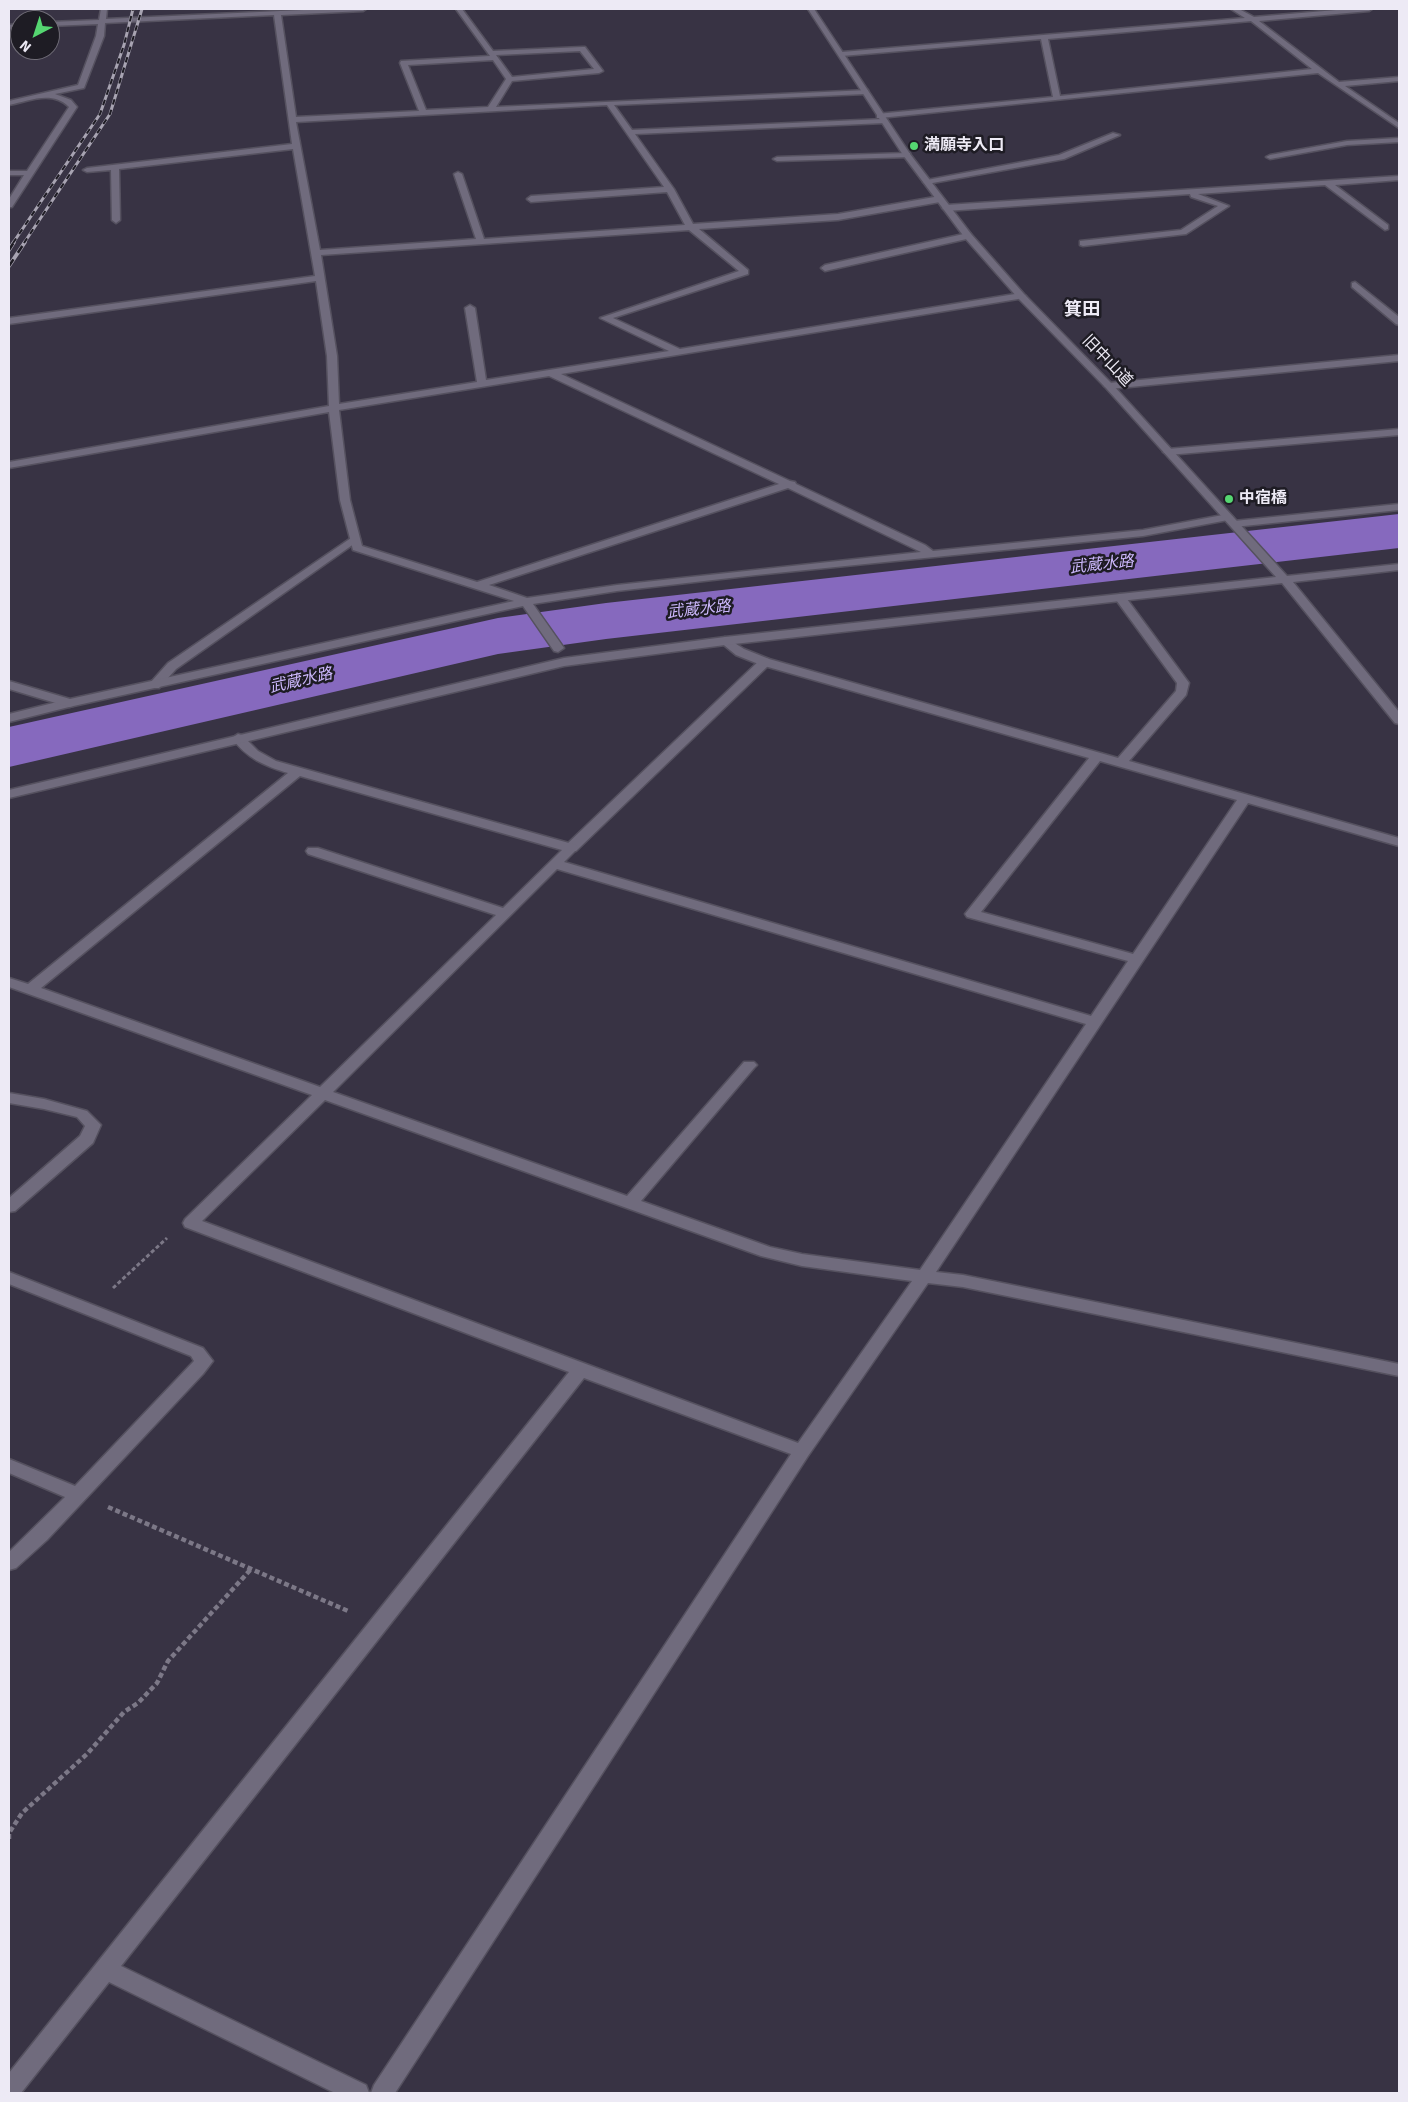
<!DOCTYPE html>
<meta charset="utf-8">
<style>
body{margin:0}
#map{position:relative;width:1408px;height:2102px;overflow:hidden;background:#383344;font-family:Signika,sans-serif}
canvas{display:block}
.frame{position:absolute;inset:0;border:10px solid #edeaf5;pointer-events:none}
.north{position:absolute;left:10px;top:10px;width:50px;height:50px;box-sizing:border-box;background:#1e1c24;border:1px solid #716e78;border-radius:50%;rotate:220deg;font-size:14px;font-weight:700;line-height:20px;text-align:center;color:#edeaf5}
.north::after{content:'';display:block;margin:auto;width:18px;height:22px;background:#55d671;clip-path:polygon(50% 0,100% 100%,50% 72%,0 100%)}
</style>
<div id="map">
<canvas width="1408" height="2102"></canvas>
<div class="frame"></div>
<div class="north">N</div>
</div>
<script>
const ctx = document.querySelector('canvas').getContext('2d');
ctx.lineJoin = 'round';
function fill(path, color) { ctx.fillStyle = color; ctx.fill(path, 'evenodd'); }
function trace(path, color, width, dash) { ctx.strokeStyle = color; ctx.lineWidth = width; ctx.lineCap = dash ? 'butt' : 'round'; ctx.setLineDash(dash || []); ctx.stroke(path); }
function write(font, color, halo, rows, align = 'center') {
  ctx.font = font + ' Signika,"Noto Sans JP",sans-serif'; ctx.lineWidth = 5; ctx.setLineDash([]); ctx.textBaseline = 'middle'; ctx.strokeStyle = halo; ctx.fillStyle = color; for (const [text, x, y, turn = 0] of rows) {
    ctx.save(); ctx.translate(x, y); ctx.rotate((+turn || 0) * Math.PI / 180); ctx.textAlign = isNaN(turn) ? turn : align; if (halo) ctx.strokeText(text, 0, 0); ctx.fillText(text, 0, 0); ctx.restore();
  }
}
fill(new Path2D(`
 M1399,514V548L606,639L498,654L9,767V727L498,618L606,603Z`), '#8669be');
const lane = new Path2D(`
 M1399,504V510L1234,527L1229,524L1234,521Z
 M354,536L360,539L358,541L176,669L159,688H151L149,685L151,682L168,663Z
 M765,658L769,659L771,662L769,665L576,851H566L564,848L566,845L761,659Z
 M69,699L75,703L73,706L9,722V714Z`);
const street = new Path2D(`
 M101,9H107L106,19L325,9H366L363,11L281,15L296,117L419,111L400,63L401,61L490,56L456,9H462L493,51L582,47H585L603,71L599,73L512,81L496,107L868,90V94H865L614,105L632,130L884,119L888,121L884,123L635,134L674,189L693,224L838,214L940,196L944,199L940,202L838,220L699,229L748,270V274L613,318L680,349L1021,293L1026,296L1024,298L561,374L790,481L795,482L796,484L925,545L933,551L1143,530L1228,514L1233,517L1228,520L1143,536L756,575L617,591L533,604L564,648L558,652L554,651L523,606L69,707L9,689V681L70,699L514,601L353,550L340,500L329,412L9,468V462L329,406L327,356L316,281L9,324V318L315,276L293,149L119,169L120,220L116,223L112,220L111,170L87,172L83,170L87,168L292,144L274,15L105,23L104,36L84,88L55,94L71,100L77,107L12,207H9V199L24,175H9V171H27L69,107C52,90 29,101 9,105V101L78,85L96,36L98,24L50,26V22L99,20ZM580,51L594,69L512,77L496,55ZM493,60L506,79L488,107L426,110L408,65ZM607,105L664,187L531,196L527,199L531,202L667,192L685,225L484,239L462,174L458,172L454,174L476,239L320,250L296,122ZM689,230L739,271L600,318L669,351L486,380L475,308L470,305L465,308L477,382L339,404L337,356L321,255ZM549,376L779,484L477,582L362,546L350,500L339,410ZM788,488L921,552L617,585L527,598L489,585Z
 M1231,9H1239L1254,17L1348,9H1372L1369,11L1259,21L1339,82L1399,77V81L1345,86L1399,123V128L1318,73L880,118H877V114L1053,97L1041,39L842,56L838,54L842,52L1245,18ZM1251,21L1312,69L1060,96L1048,39Z
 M20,24V28L9,29V25Z
 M1113,133L1120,135L1064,159L927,184L923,182L927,180L1059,155Z
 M1399,138V142L1347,145L1270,159L1266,157L1270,155L1347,141Z
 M907,153H910V157L777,161L773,159L777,157Z
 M1399,176V180L1335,185L1388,225V229L1385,230L1325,185L1198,194L1229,206L1186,234L1083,246L1080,245V241L1181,230L1218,206L1191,197L1190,194L946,211L942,208L946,205Z
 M968,233L971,234V238L825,271L821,268L825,265Z
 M1355,282L1399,317V325L1396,324L1352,287V283Z
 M1399,355V361L1109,389L1104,386L1109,383Z
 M1399,429V435L1168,455L1163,452L1168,449Z
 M1120,594L1124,595L1189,683L1186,695L1129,761L1399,838V846L1248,803L936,1272L963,1275L1399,1364V1376L963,1287L928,1283L808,1456L395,2093H371L374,2085L791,1454L584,1378L121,1966L366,2085L369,2093H335L109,1982L21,2093H9V2073L569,1372L185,1227L183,1223L185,1219L312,1095L9,987V978L28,984L288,773C265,766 246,758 232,738L238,734L242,735L258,751L276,761L576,845L578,848L564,862L1091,1016L1128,961L967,917L965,914L1089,758L761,665L736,655L719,641L725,637L744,649L769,659L1118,758L1176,691L1177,683L1114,597ZM1100,761L1237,800L1133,954L981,912ZM300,776L562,850L503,908L318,848H308L306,851L308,854L496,915L320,1087L41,988ZM557,869L1086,1024L920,1270L802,1254L770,1247L641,1201L754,1068L757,1065L754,1062H744L627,1196L333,1092ZM325,1100L761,1256L802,1266L912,1281L798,1443L202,1221Z
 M9,1093L44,1099L87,1111L101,1125L93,1143L15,1211L9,1212V1198L80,1136L85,1126L77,1117L44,1109L9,1103Z
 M9,1272L203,1348L213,1361L203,1374L47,1540L16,1568L9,1570V1552L65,1497L9,1473V1459L75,1486L194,1361L191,1356L9,1284Z`);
const secondary = new Path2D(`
 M808,9H814L910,154L971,234L1024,294L1112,384L1287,576L1399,564V570L1293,582L1399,712V724L1395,723L1282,583L725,645L564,666L9,798V790L564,658L725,637L1276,577L1106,388L1018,298L965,238L903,155Z`);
trace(lane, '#55515f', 3);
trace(street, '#55515f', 3);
trace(secondary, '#55515f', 3);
trace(new Path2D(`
 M113,1288L167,1238`), '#7c7887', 3, [4, 2.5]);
trace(new Path2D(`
 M108,1507L348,1611
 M9,1839V1833L22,1813L87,1754L124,1712L138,1703L157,1683L168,1661L251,1569`), '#7c7887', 4.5, [5, 3]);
fill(lane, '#706b7d');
fill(street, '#706b7d');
fill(secondary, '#706b7d');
const railFar1 = new Path2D(`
 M13,243L100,114L124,45L133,9
 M24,243L110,114L142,9`);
const rail = new Path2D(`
 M9,250L14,242
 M9,266L25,242`);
trace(railFar1, '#a8a4b2', 3);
trace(rail, '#a8a4b2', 4);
trace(railFar1, '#1e1c24', 2, [5.5]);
trace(rail, '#1e1c24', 2.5, [8]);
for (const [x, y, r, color] of [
 [914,146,5,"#55d671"],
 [1229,499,5,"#55d671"]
]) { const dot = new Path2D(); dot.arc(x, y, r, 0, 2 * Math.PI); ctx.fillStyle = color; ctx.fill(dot); trace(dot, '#1e1c24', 2); }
write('bold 16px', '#edeaf5', '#1e1c24', [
 ["満願寺入口",924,146],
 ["中宿橋",1239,499]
], 'left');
write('16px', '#edeaf5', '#1e1c24', [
 ["旧中山道",1107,361,46]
]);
write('italic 16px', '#cbb7fb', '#1e1c24', [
 ["武蔵水路",1102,565,-6],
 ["武蔵水路",699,610,-6],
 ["武蔵水路",301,681,-13]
]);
write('bold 18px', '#edeaf5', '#1e1c24', [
 ["箕田",1082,310]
]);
</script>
